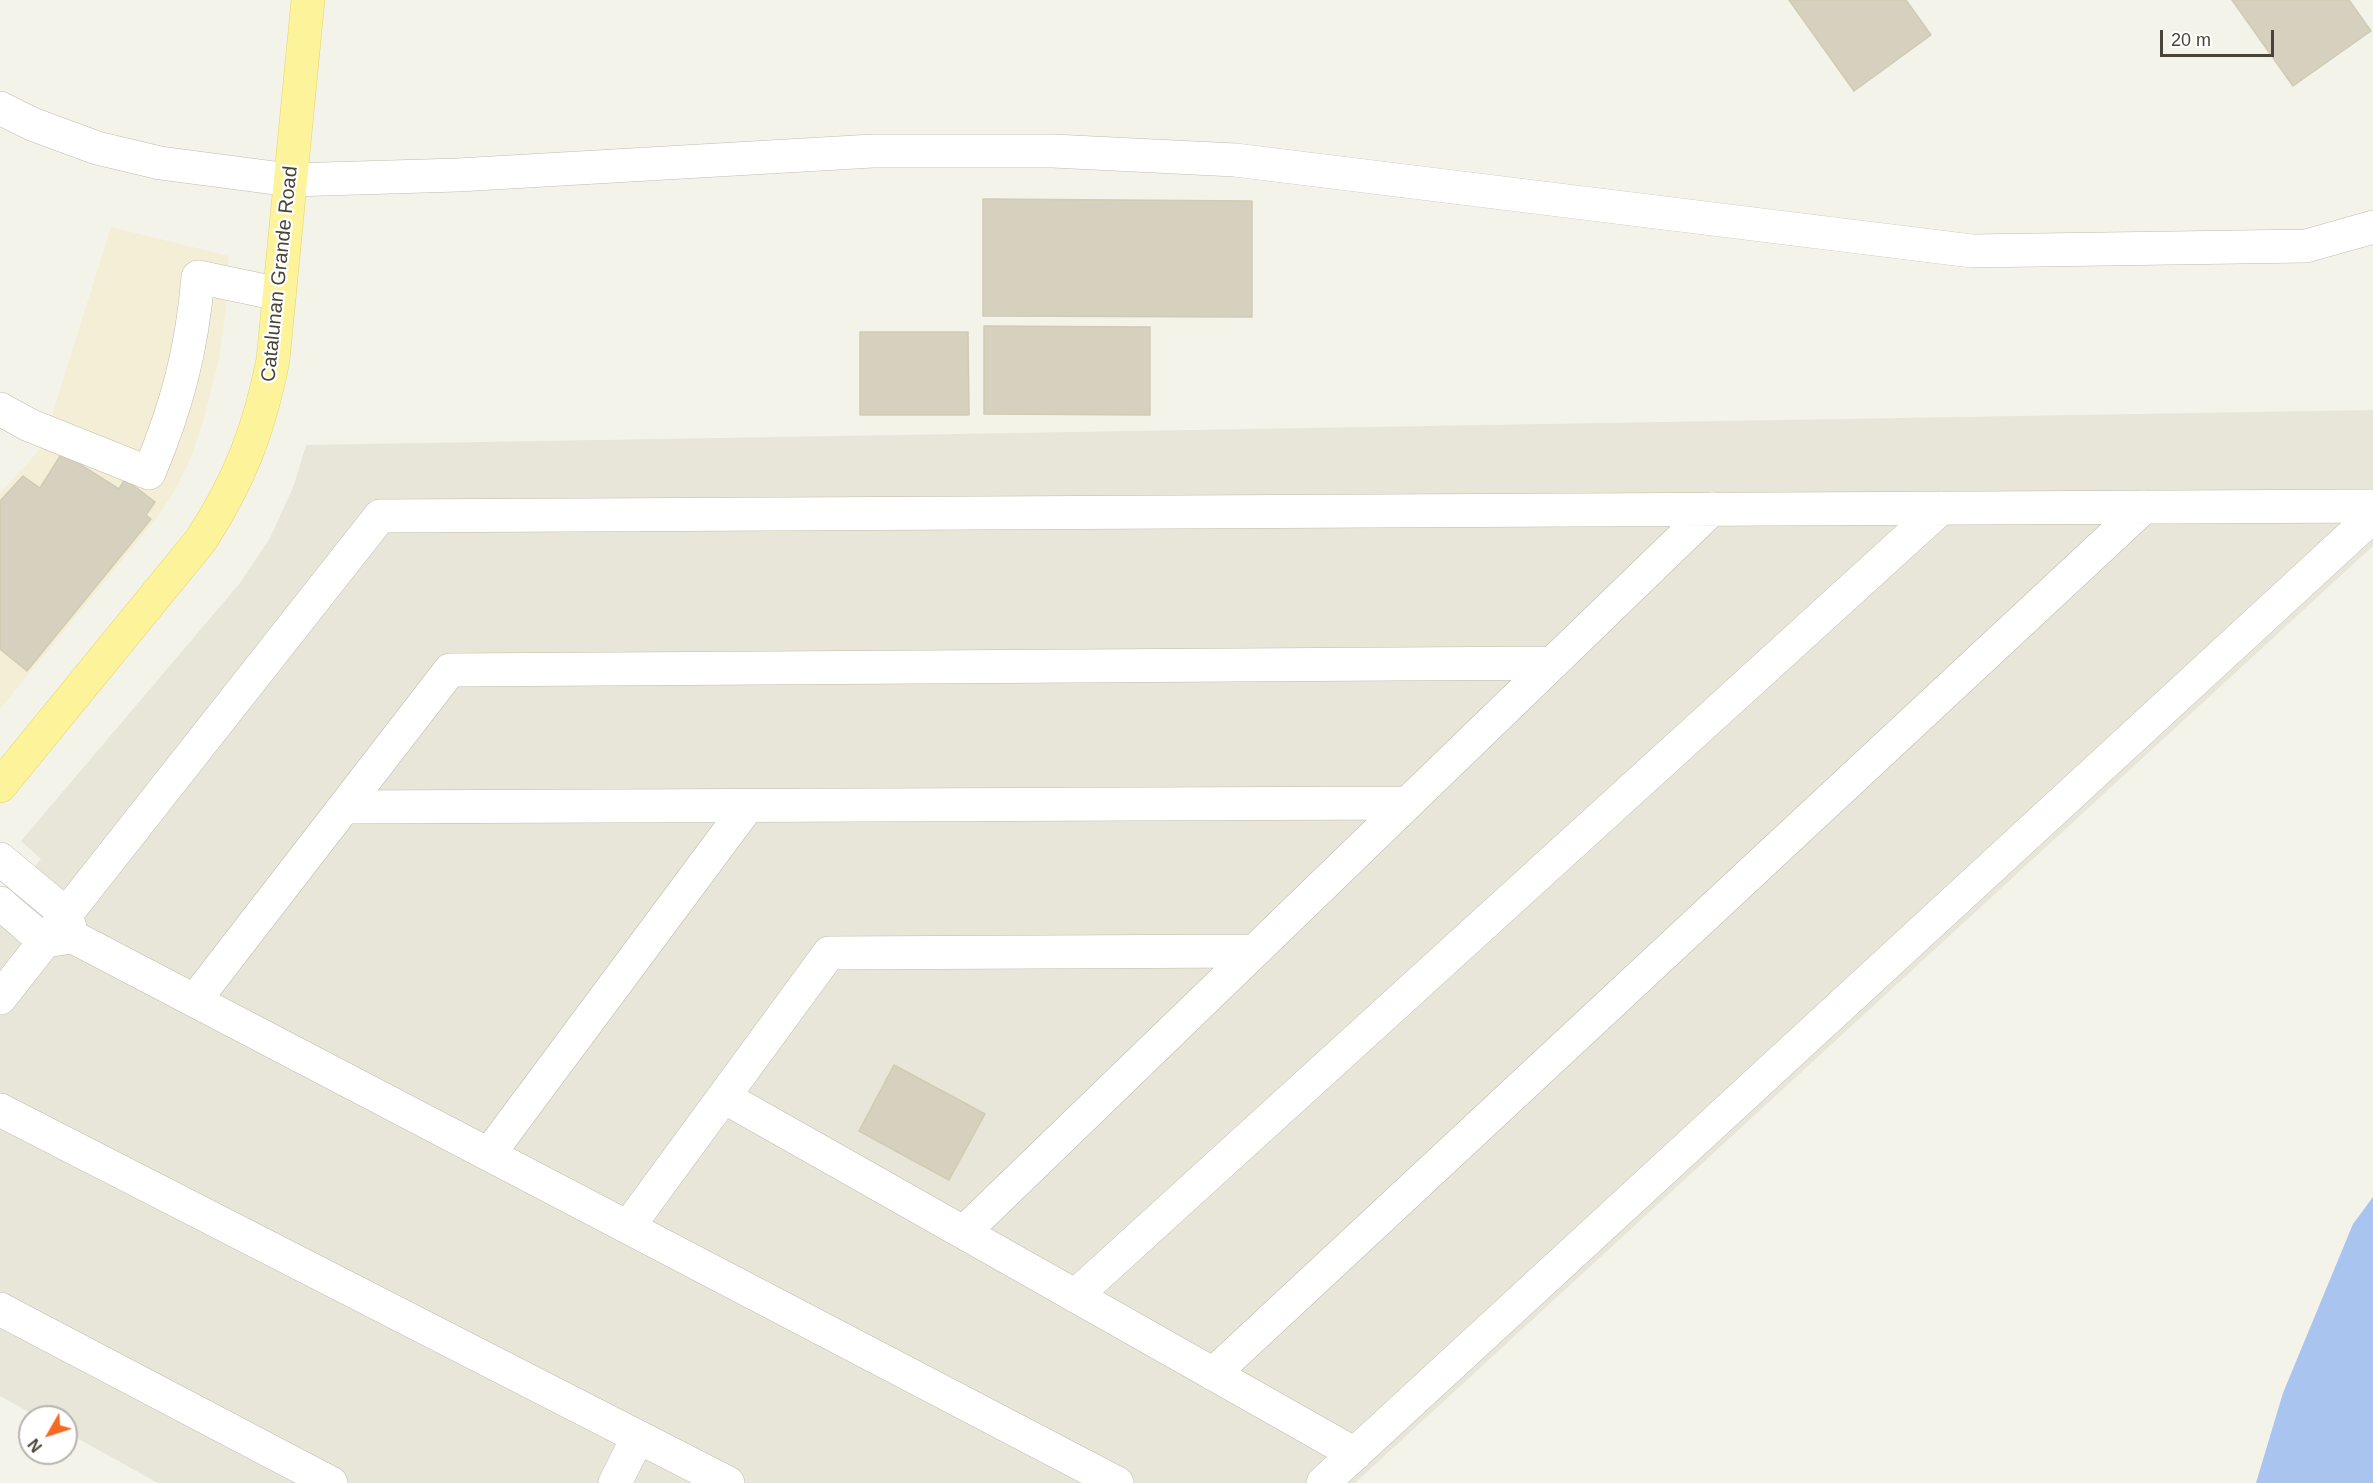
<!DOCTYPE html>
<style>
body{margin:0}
#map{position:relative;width:2373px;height:1483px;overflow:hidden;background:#f4f3e9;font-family:Arial,sans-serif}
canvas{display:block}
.north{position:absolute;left:18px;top:1405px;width:60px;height:60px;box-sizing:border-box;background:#fff;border:2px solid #b6b5af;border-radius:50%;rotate:231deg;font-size:16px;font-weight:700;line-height:24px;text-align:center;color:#484538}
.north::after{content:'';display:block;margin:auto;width:21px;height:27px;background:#f56a20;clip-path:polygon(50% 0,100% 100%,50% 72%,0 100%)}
.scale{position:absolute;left:2160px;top:30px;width:114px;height:27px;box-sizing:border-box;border:3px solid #484538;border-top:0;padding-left:8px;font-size:18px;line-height:21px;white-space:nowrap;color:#484538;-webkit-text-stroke:4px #fff;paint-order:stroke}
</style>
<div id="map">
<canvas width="2373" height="1483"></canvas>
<div class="north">N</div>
<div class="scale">20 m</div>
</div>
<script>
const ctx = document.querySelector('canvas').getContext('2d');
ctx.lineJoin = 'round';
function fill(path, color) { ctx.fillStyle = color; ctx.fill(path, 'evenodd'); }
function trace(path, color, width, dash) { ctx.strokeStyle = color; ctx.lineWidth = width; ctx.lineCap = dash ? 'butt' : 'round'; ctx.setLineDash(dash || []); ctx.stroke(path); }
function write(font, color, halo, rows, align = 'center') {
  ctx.font = font + ' Arial,sans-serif'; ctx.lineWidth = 4.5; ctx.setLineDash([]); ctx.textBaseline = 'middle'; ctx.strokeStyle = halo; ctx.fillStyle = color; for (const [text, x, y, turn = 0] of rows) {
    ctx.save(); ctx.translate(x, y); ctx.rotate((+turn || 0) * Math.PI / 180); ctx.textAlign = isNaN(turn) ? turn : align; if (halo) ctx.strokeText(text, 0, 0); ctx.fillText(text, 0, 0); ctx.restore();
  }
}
fill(new Path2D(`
 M2373,410V546L1355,1483H158L66,1432V1417H38L0,1396V907L41,859L21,841L240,583L270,538L294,485L306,445Z`), '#e8e6d8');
fill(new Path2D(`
 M111,227L229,256L226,309L219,359L205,415L191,458L174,492L156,519L0,709V493L42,447Z`), '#f5eed6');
fill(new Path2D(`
 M2373,1197V1483H2256L2283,1393L2353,1224Z`), '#a8c4ef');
const building = new Path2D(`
 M1789,0H1906L1931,35L1854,91Z
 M2232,0H2349L2371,31L2293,86Z
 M983,199L1252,201V317L983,316Z
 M984,326L1150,327V415L984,414Z
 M860,332H968L969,415H860Z
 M62,453L119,489L125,479L155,502L146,515L151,519L27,671L0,649V501L23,476L40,488Z
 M894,1065L985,1114L949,1180L859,1131Z`);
fill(building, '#d6d1bf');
trace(building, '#d0cbb2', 1.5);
const minor = new Path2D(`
 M0,108L32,124L97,148L160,163L290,180L458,175L873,151H1053L1235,160L1972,251L2306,246L2373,227
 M0,409L29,425L149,473C177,406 192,350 198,277L279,294
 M344,807L1408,803
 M0,859L66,914L72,935
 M0,903L44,941L73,937L1117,1483
 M0,998L380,516L2373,506
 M195,1000L450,670L1553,663
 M724,1097L1355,1454
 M0,1110L728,1483
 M489,1154L747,807
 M628,1227L829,953L1255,951
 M964,1232L1712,509
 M1075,1296L1941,508
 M0,1309L331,1483
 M1213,1374L2144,507
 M615,1483L638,1437
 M1323,1483L2373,516`);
const major = new Path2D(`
 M0,786L201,540C240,480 259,430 273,360L308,0`);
trace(minor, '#c0bdac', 34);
trace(major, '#e1d56a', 34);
trace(minor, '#fff', 33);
trace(major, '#fcf39b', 33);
write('20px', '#484538', '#fff', [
 ["Catalunan Grande Road",280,274,-84]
]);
</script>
